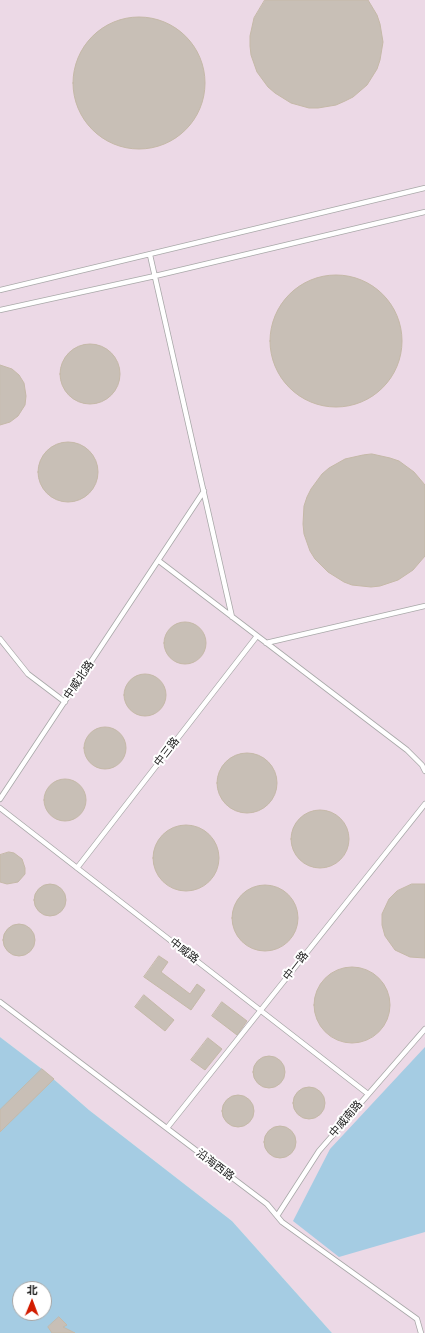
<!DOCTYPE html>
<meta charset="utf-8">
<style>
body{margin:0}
#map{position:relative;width:425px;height:1333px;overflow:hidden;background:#f2f0e7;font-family:"Open Sans","Noto Sans SC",sans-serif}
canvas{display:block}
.north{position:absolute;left:12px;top:1281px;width:40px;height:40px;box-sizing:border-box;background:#fff;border:1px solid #a6a6a6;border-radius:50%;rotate:1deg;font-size:11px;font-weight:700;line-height:16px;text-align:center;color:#212121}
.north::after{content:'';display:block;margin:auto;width:14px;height:18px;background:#d21c00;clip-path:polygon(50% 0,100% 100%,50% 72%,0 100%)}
</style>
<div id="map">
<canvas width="425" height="1333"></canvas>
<div class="north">北</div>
</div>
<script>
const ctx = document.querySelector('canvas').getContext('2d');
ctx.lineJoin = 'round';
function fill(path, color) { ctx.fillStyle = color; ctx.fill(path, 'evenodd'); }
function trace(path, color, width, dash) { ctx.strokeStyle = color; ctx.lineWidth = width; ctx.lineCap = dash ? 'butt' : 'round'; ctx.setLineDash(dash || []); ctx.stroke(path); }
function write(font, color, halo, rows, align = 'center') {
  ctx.font = font + ' "Open Sans","Noto Sans SC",sans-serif'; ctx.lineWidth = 4; ctx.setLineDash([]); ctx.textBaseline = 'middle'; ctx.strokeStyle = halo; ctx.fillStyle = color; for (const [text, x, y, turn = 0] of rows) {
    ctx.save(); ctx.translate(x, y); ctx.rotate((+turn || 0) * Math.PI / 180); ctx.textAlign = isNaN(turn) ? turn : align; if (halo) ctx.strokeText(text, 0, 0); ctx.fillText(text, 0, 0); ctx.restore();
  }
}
fill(new Path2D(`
 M0,0H425V1333H332L232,1221L89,1110L42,1069L0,1037Z`), '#ecd9e6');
fill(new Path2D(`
 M0,1037L42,1069L89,1110L232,1221L332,1333H0ZM20,1289H44V1313H20Z
 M425,1047V1232L339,1257L293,1221L330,1149Z`), '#a5cce3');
const building = new Path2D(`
 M265,0H368L377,15L380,24L383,42L380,60L377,69L367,85L353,97L345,101L336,105L318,108H309L291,103L275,93L268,87L257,72L251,55L250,46V36L254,18Z
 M73 83a66 66 0 1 1 132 0a66 66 0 1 1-132 0Z
 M270 341a66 66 0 1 1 132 0a66 66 0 1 1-132 0Z
 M60 374a30 30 0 1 1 60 0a30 30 0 1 1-60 0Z
 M0,365L12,369L19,375L24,383L26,396L25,405L18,416L10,422L0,425Z
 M38 472a30 30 0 1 1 60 0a30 30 0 1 1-60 0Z
 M372,454L390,458L399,461L414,472L425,485V556L413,570L398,580L380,586L371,587L352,585L344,582L328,572L315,559L310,551L304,534L303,524L304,506L307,497L311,489L322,474L329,468L345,459L363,455Z
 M164 643a21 21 0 1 1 42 0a21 21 0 1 1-42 0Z
 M124 695a21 21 0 1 1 42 0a21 21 0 1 1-42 0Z
 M84 748a21 21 0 1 1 42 0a21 21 0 1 1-42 0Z
 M217 783a30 30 0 1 1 60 0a30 30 0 1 1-60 0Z
 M44 800a21 21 0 1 1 42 0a21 21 0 1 1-42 0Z
 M291 839a29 29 0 1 1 58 0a29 29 0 1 1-58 0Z
 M153 858a33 33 0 1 1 66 0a33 33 0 1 1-66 0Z
 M9,852L14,853L22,859L25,868V874L18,882L7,884L0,882V855Z
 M34 900a16 16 0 1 1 32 0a16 16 0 1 1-32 0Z
 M412,884H425V958L410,957L395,950L385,936L382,925V914L389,899L397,891Z
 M232 918a33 33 0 1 1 66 0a33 33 0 1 1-66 0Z
 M3 940a16 16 0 1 1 32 0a16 16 0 1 1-32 0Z
 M159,956L168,962L161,972L190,994L197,984L205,990L191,1010L144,977Z
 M314 1005a38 38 0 1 1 76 0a38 38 0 1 1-76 0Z
 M144,995L174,1020L165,1031L135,1007Z
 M222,1002L247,1021L237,1035L212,1016Z
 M208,1038L222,1049L205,1070L191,1060Z
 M253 1072a16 16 0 1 1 32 0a16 16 0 1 1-32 0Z
 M42,1069L54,1079L0,1132V1110Z
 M293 1103a16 16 0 1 1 32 0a16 16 0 1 1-32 0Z
 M222 1111a16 16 0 1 1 32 0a16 16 0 1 1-32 0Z
 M264 1142a16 16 0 1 1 32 0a16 16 0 1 1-32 0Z
 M59,1317L67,1325L63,1327L75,1333H52L48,1327Z`);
fill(building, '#c8bfb6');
trace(building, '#c5b9a8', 1);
const service = new Path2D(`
 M150,255L232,617
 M0,290L425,188
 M0,310L155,276L425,212
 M159,561L407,750L422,765L425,771
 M0,639L28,674L65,702
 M266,643L425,606
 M0,799L204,491
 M0,808L368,1094
 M77,868L257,636
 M0,1002L267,1204L282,1222L417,1319L421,1333
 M167,1128L425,804
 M277,1216L319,1151L425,1029`);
trace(service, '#a8a8a8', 6);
trace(service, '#fff', 4.5);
write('11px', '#212121', '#fff', [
 ["中威北路",79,680,-56],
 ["中三路",167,752,-52],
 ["中威路",184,951,38],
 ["中一路",296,966,-52],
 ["中威南路",346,1119,-49],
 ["沿海西路",215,1165,37]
]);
</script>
